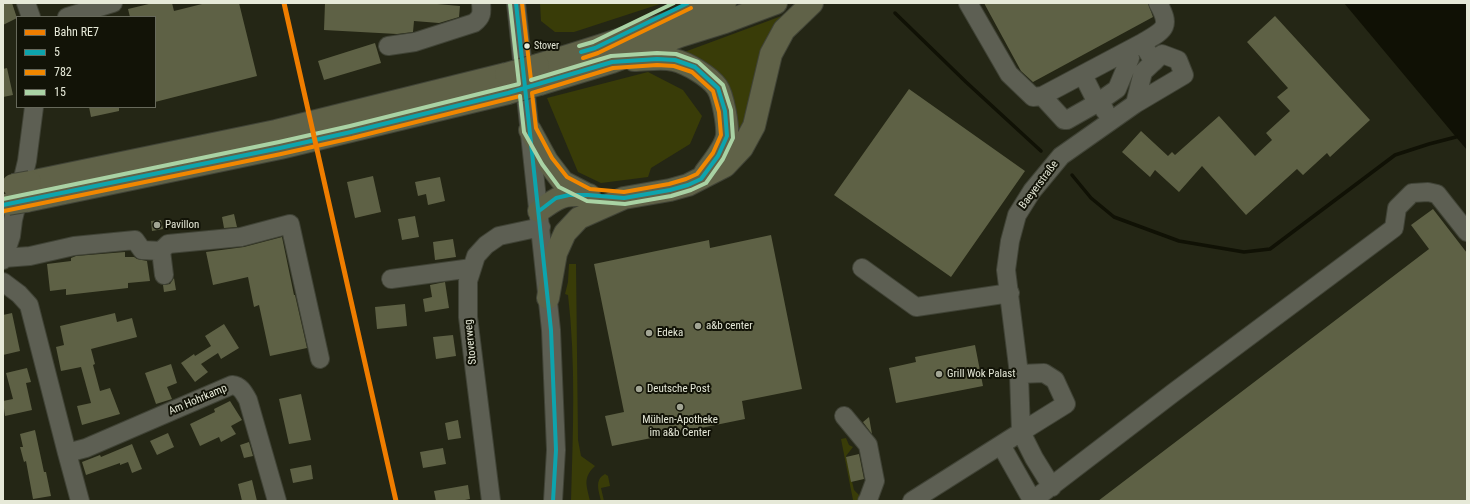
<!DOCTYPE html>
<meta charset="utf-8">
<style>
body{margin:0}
#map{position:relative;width:1470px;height:504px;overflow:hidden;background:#242615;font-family:"Roboto Condensed",sans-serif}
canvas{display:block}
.frame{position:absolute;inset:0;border:4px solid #e6e9d8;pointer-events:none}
.legend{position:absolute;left:16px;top:16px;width:140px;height:92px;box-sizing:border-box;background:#121307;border:1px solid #67695b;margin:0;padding:5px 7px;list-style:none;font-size:12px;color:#e6e9d8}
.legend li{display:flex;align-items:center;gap:8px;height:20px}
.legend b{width:20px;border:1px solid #67695b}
</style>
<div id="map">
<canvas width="1470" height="504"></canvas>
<div class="frame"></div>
<ul class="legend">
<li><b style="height:5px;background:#ef7d00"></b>Bahn RE7</li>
<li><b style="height:5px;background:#0da4ad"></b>5</li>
<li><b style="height:5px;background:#f18700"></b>782</li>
<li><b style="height:5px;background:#a9d2a4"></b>15</li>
</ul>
</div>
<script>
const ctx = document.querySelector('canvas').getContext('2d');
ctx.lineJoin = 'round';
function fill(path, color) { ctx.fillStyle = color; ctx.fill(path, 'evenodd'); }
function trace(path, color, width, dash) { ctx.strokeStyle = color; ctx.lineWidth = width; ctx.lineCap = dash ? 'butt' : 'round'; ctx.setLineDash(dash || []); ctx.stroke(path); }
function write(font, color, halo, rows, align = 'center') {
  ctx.font = font + ' "Roboto Condensed",sans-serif'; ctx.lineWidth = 4; ctx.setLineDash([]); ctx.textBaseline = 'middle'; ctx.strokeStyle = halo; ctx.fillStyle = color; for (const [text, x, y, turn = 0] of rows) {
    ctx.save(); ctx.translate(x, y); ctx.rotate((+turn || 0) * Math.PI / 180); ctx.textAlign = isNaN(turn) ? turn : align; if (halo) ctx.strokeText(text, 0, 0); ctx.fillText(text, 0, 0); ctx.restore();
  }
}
fill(new Path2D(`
 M540,3H663L574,32H555L541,21Z
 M787,14L753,107L729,156L733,112L679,54Z
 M648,72L683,90L702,116L690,144L651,168L648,177L601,183L578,172L547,98Z
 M569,264H576L578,440L581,456L595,466C582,478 587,486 590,501H571C573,433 576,363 568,295L565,294L568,282Z
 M846,438L849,445L853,447L846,456L854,490L863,499L860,501H851L853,500L841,439Z
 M605,474L608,476L610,486L601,488L604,501H601C599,491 594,480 605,474Z`), '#393c08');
fill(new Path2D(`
 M1344,3H1467V150L1456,137Z`), '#101105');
trace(new Path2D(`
 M895,13L966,82L1041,151
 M1072,175L1091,198L1114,217L1179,241L1244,252L1270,249L1395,155L1429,144L1456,137`), '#101105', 3.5);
fill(new Path2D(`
 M3,3H12L17,18L3,25Z
 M153,3H172L174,11L206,3H239L257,76L155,102V17H130L128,9Z
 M325,3H426L460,6L459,17L439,23L414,21L413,32L397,34L324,30Z
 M984,3H1148L1153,17L1033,82L1021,71Z
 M1275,16L1370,120L1330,157L1327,153L1303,175L1297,169L1246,215L1202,166L1179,192L1155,170L1150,177L1122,152L1141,131L1168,156L1172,152L1175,155L1219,116L1255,156L1272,140L1266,133L1290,111L1277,97L1288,88L1247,42Z
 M375,43L381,63L324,80L318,61Z
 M7,68L13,95L3,97V69Z
 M909,89L1025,171L951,277L834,195Z
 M89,107H119V111L91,117Z
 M373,176L381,212L355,218L347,182Z
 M440,177L445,201L428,205L426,194L418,196L415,182Z
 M1433,209L1467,253V501H1098L1429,249L1411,225Z
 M234,214L237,227L224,228L222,217Z
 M415,216L419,237L402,240L398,219Z
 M161,220L163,229L152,231L151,221Z
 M771,235L802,389L742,401L745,419L612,446L605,416L624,412L594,264L709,240L710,248Z
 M282,237L294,295H295L307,348L270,356L259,305L254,307L248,277L213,285L206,252L244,247Z
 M453,239L456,257L435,260L433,242Z
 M125,252V257H134L137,259L147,261L150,281L128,283V288L66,295V289L50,291L47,264L71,261V258L76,256Z
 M174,278L176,290L164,292L163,285L170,284Z
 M445,282L449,308L425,312L423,299L432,297L430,285Z
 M405,304L407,326L377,329L375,307Z
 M12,313L20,351L3,355V315Z
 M115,313L117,322L132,318L137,337L91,349L95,364L93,365L100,391L110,388L120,414L82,425L77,406L91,403L81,367L61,371L56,347L64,345L60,326Z
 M224,324L239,348L221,359L218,353L201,364L208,372L195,382L181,363L194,354L195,356L211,346L205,336Z
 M453,335L456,356L436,359L433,337Z
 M975,345L983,386L896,403L889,368L916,362L915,357Z
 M171,364L177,383L167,387L172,399L156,404L145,373Z
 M27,368L31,382L26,383L32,410L5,416L3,401L13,399L6,373Z
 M301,394L311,440L289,444L279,399Z
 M230,401L242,420L231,426L236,434L221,442L219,437L200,446L190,424L215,412L214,409Z
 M869,417L872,434L863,422Z
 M458,420L461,438L448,440L445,423Z
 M35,430L44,472H46L51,496L33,499L26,461L24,462L20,447H23L20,434Z
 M168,433L174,447L157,455L150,441Z
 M249,442L253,456L244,458L240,445Z
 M132,444L142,469L132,473L128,462L120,465V463L86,475L82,462L100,455L101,457Z
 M443,448L446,464L423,468L420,452Z
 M859,454L864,479L851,482L846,457Z
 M311,465L313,479L293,483L290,469Z
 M252,480L257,501H242L238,484Z
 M468,485L470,499L460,501H436L434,491Z`), '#5e6145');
const minor = new Path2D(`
 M26,3L31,17
 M516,3L551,330L556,450L553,501
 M968,3L1009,74L1033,97L1042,96L1142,43L1154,62
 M67,17L113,3
 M1142,43C1164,30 1172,28 1158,3
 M388,46L415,42L474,23C482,17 482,13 481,3
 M1083,75L1097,103L1103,107L1105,111
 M1042,96L1064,120H1067L1097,103L1117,89L1130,58L1127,51
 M161,251L168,244L241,237L290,224L320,359
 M4,258L30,256L74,246L135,240L142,250L161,251L164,275
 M3,260L11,236L13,220L27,161L34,107
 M862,268L916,307L1010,293
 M391,279L472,268
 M3,282L19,294L29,305L67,453L86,448L232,385C241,386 244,393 248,400L277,501
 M1019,374L1044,373L1055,380L1066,404L1021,432L1034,458L1052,487
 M844,416L868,445L875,481L868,500L867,501
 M1001,445L1032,500
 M67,453L80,501
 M491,501L468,317V281L476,256L486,245L499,236L541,227
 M912,501L1021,432L1019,374L1006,270L1010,241L1017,215L1032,191L1061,156L1135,104L1184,75L1178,60L1162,54L1143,72L1135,104
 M1032,501L1173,393L1394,228L1397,208L1412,193L1428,192L1437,194L1467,232`);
const highway = new Path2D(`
 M634,60C647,60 661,57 674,60C687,63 709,76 717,87C723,96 728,125 727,136C725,148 712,163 705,173
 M538,65C601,46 663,26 725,3
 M540,84L612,62L680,36L725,22L776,3
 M530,130L547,161L563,182L588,195
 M30,182L276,131L506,74
 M26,201L280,148L508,93
 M539,211C559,196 563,194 589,195
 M548,298L556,253L565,233L579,218L624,198L670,190L688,185L725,166L742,148L754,126L771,54L784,30L812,3`);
trace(minor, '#404336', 20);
trace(highway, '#404336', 24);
trace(minor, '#5d5f53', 18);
trace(highway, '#606248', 22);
const highwayBridge = new Path2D(`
 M506,74L538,65
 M508,93L540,84
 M13,185L30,182
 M8,204L26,201`);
trace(highwayBridge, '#404336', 24, []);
trace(highwayBridge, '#606248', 22);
trace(new Path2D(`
 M516,3L551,330L556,450L553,501
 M581,52L595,48L688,3
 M3,205L280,148L351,132L508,93L612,62L657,59L675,60L695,67L718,88L725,111L727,136L718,156L701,179L688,185L670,190L624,198L588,195H569L556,198L539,211`), '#0da4ad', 4);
trace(new Path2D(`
 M522,3L531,80
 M583,58L598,53L691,8
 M657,65L674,66L692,72L713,91L719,112L721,135L713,153L697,174L686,179L669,184L624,192L590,189L567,177L552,158L536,128L532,93L613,68Z
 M4,211L281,154L352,138L520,96`), '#f18700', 4);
trace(new Path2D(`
 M579,46L593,42L674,3
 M520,96L524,132L542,164L559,187L587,201L625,204L671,196L691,190L706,183L723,159L733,138L731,110L723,85L698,62L676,54L657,53L611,56L531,80
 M3,199L279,142L350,126L519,84L510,4`), '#a9d2a4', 4);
trace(new Path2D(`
 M284,3L396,501`), '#ef7d00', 5);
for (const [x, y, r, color] of [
 [527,46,3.5,"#e6e9d8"],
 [157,225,4,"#a2a594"],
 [698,326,4,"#a2a594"],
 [649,333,4,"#a2a594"],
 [939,374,4,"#a2a594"],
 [639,389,4,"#a2a594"],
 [680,407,4,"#a2a594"]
]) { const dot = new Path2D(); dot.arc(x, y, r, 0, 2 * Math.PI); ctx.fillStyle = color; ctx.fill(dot); trace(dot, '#121307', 1.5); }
write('10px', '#e6e9d8', '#121307', [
 ["Stover",534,46]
], 'left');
write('11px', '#e6e9d8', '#121307', [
 ["Baeyerstraße",1039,185,-53],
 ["Stoverweg",471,342,-96],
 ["Am Hohrkamp",198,400,-23]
]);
write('11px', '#e6e9d8', '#121307', [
 ["Pavillon",165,225],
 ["a&b center",706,326],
 ["Edeka",657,333],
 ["Grill Wok Palast",947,374],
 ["Deutsche Post",647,389],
 ["Mühlen-Apotheke",680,420,"center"],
 ["im a&b Center",680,433,"center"]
], 'left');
</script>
